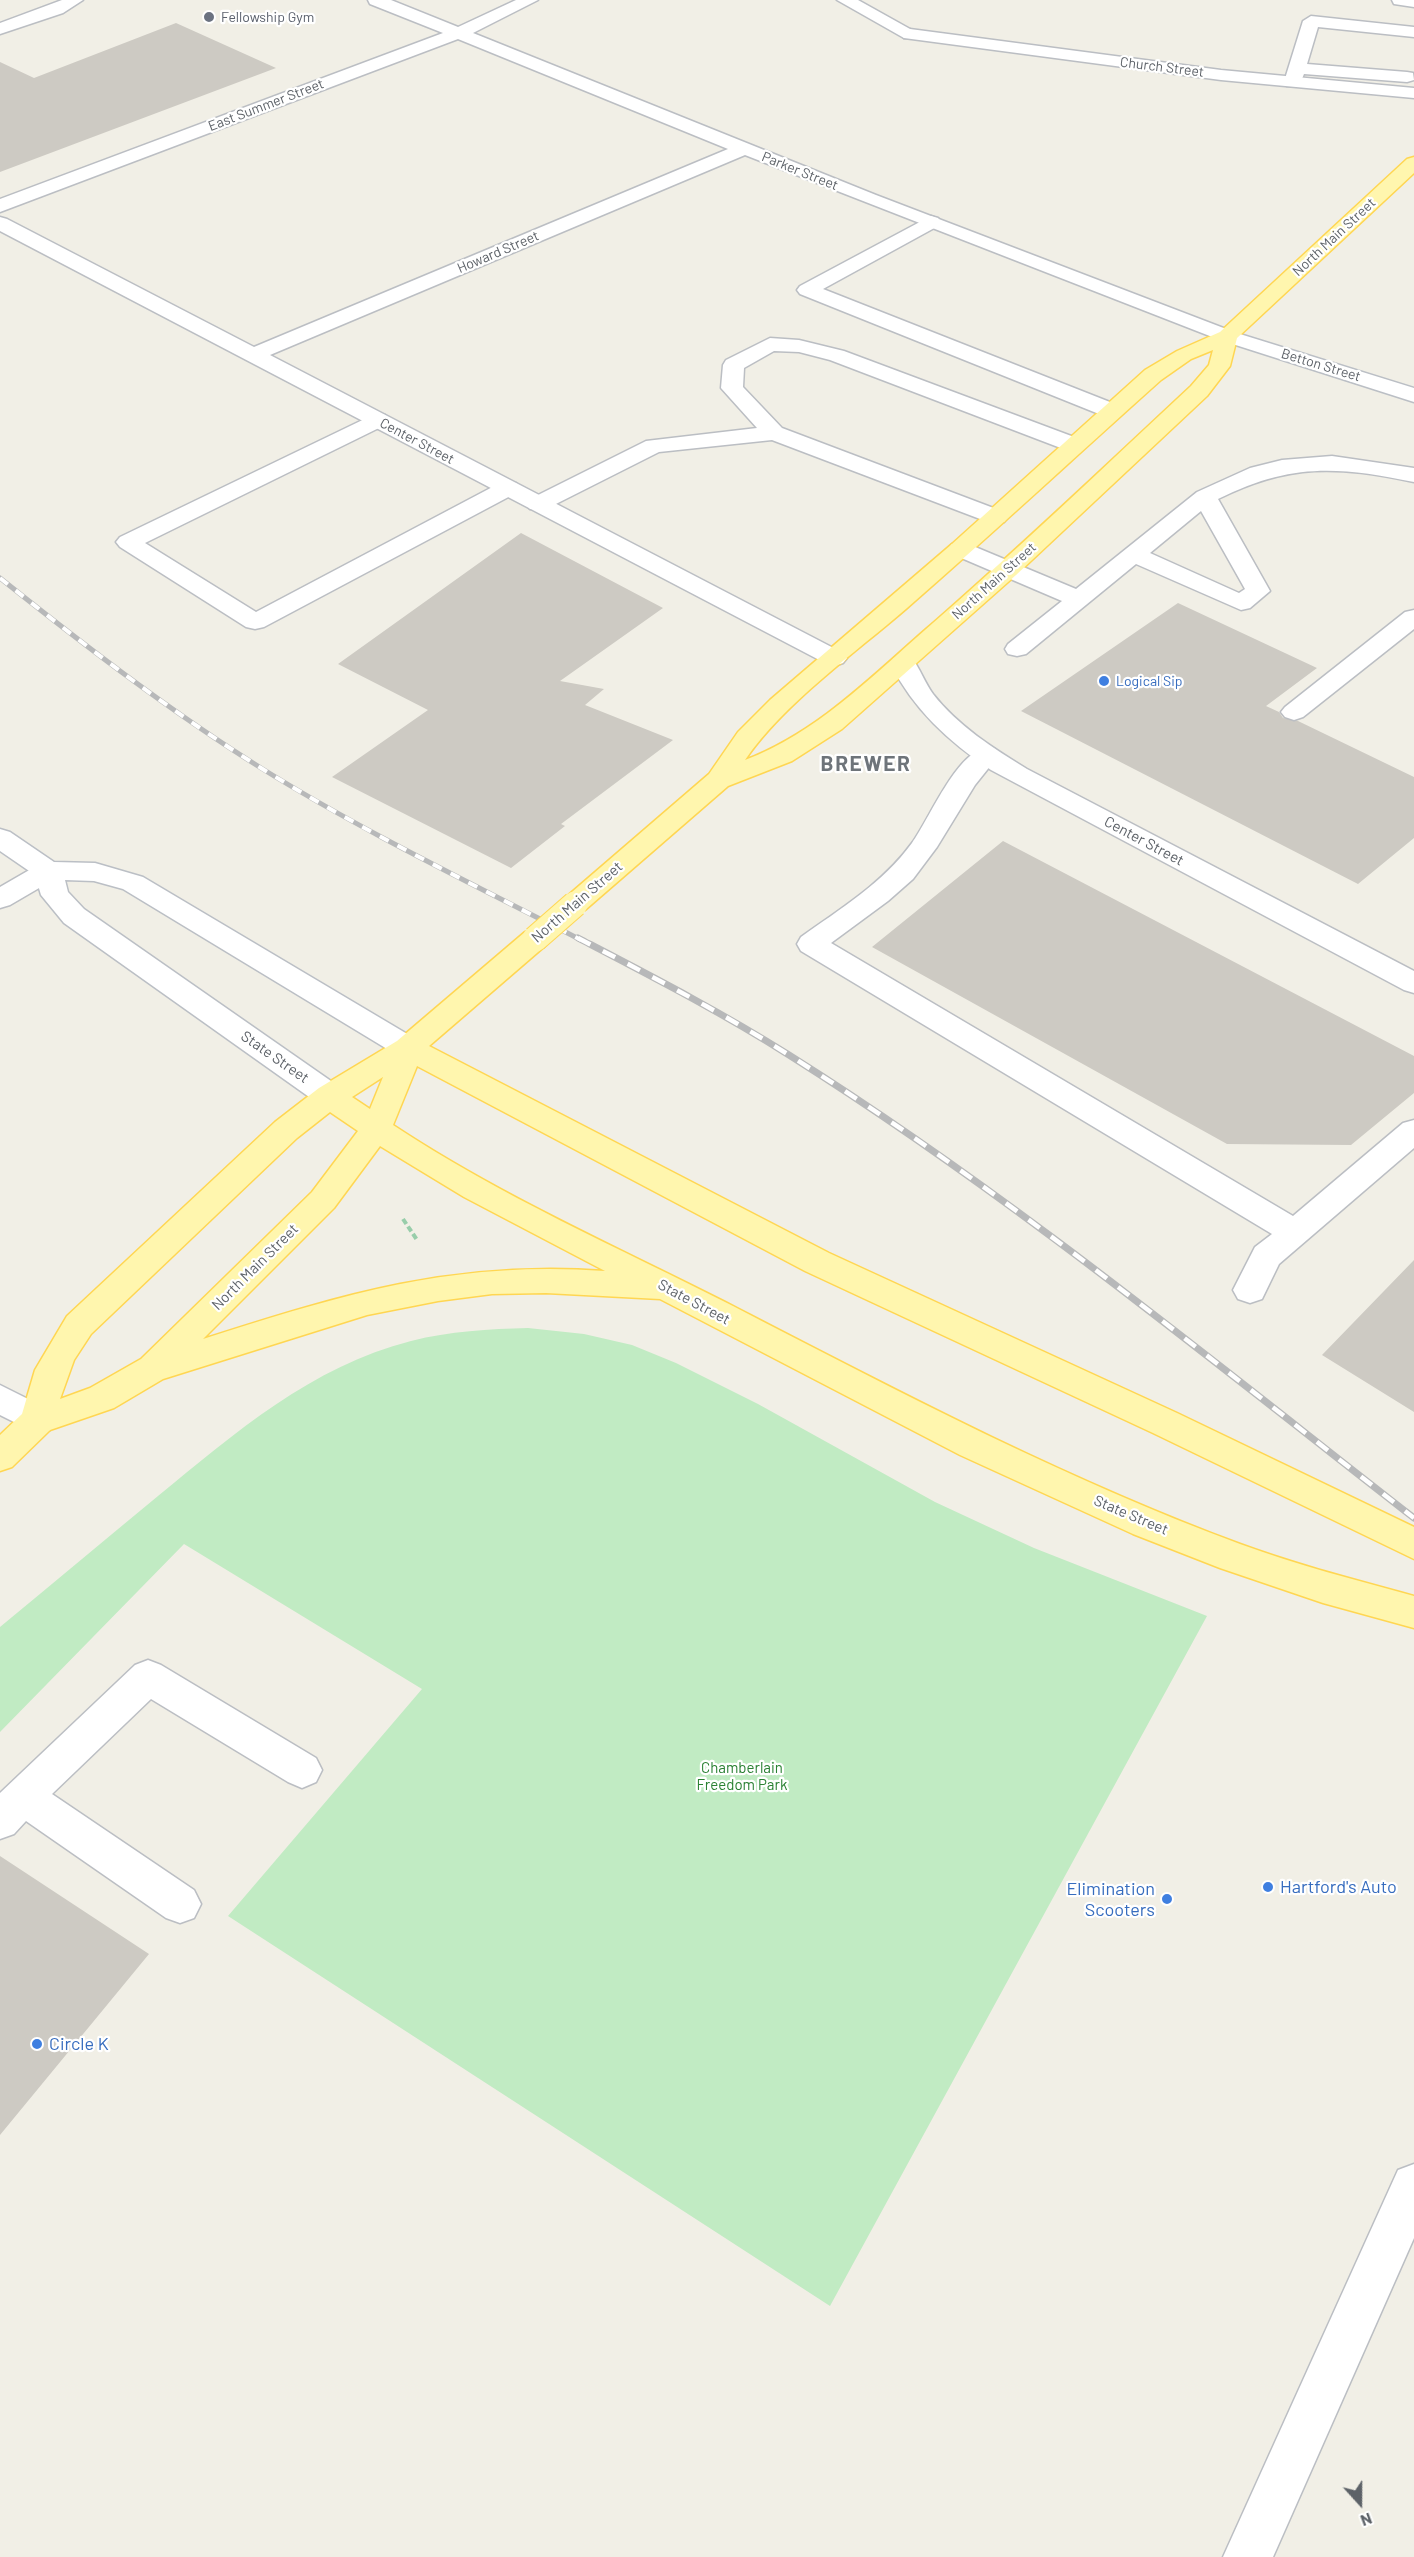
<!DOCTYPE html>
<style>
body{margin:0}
#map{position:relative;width:1414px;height:2557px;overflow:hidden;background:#f1efe6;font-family:Barlow,sans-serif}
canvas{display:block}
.north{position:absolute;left:1330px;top:2473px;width:60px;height:60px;-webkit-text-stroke:4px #fff;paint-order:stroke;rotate:159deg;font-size:16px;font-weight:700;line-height:24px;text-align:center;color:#5d6268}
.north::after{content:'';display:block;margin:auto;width:21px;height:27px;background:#5d6268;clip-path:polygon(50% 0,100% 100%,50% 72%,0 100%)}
</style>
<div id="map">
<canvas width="1414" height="2557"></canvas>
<div class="north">N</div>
</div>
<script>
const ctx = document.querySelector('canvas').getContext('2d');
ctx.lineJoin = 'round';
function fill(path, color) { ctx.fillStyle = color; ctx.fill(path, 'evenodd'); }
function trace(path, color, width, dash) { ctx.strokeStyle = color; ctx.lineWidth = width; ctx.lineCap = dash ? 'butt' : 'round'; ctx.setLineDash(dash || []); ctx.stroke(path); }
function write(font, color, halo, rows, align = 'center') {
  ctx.font = font + ' Barlow,sans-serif'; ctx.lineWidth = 4.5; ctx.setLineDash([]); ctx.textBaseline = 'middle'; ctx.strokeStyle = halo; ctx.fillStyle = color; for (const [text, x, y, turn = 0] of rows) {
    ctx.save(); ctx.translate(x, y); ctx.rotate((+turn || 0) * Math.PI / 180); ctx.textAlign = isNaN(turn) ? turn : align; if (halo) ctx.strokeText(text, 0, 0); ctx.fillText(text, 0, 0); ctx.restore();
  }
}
fill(new Path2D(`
 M528,1328L584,1334L632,1345L676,1363L758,1404L935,1502L1034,1548L1207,1616L830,2306L228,1916L422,1689L184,1544L0,1732V1627C53,1583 105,1540 158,1496C235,1433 312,1366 411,1341C450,1331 489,1329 528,1328Z`), '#c1ebc3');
fill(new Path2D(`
 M176,23L276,68L0,172V62L34,78Z
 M521,533L663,608L560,681L604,689L585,705L673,740L561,824L565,826L511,868L332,777L428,710L338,664Z
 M1178,603L1317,668L1266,706L1279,712L1283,718L1298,721L1414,777V838L1358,884L1021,711Z
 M1003,841L1414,1056V1093L1351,1145L1227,1144L872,947Z
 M1414,1260V1412L1322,1355Z
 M0,1856L149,1954L0,2135Z`), '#cdcac3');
const lane = new Path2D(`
 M62,0H83L63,13L0,34V23Z
 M837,0H858L919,34L916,38H904Z
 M1392,0H1414V7L1394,4Z
 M1311,16L1414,27V37L1318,27L1307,64L1407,72L1413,73L1414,80L1407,82L1304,74L1299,86H1287L1284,82L1303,21Z
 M931,216L938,218L941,222L938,226L823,289L1120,406L1123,411L1120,416H1104L800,294L797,290L800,286Z
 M770,338L799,340L844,351L1082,440L1085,445L1082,450H1066L830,360L799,352L774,351L744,368L743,387L782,428L1004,512L1008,517L1004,522H988L772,440L659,452L546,509H530L526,504L530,499L646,441L757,428L721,388L723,365L726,360Z
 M377,413L385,415L388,420L385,425L145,543L256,612L500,483H516L519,488L516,493L264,627L255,629L246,627L120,547L116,542L120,537Z
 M1332,456L1414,468V482C1337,466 1290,463 1218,499L1270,591L1250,608L1241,610L1136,564L1026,654L1017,656L1008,654L1005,649L1008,644L1062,601L952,554L948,549L952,544H968L1076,589L1197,492L1250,468L1282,460ZM1201,511L1245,589L1239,593L1150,553Z
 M1414,610V629L1303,717L1294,720L1285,717L1281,712L1285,707L1405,612Z
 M986,747L995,749L999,755L975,785L937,847L913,879L888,901L831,943L1293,1216L1403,1123L1414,1120V1148L1279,1264L1262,1299L1250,1303L1238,1299L1233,1290L1255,1247L1272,1234L801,951L797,944L801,937C840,909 883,883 912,843C930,818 955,755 986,747Z
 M48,862L58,865L62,871L58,877L10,905L0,908V887L38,865Z
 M0,1385L50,1410L55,1420L50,1430L38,1434L0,1415Z
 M148,1660L161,1665L316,1758L322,1770L316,1782L302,1788L288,1782L151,1699L52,1794L194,1890L201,1904L194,1918L180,1923L166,1918L26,1821L14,1834L0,1839V1793L135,1665Z
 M1414,2164V2238L1273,2557H1223L1398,2170Z`);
const street = new Path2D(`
 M368,0H391L458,27L516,0H538L473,33L876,195L1234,332L1237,336L1234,340H1220L745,155L270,355L843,653L847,658L843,663L834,666L825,663L0,231V217L7,219L254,347L728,149L458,39L0,212V199L443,33L370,4Z
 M910,29L1221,70L1414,88V98L1221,80L904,38L901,34L904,30Z
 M903,655L912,658C920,669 925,683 933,694C958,726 993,748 1027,769L1414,971V993L1404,990L991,770C948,741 914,710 890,663L894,658Z`);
const secondary = new Path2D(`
 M1227,330L1414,388V402L1220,340L1217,336L1220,332Z
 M0,829L10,832L54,862L95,863L143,877L419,1041L423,1048L419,1055L408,1058L397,1055L123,889L94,881L65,880L68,892L84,909L341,1088L345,1096L341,1104L330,1107L319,1104L64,923L41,895L35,875L0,851Z`);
const primary = new Path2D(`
 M1414,157V173L1237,338L1230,366L1207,396L1016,575L842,729L792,761L728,786L585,910L575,913L565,910L561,904L565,898L709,774L738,732L770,700L952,544L1145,370L1177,351L1220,332L1407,159ZM1213,350L1209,365L1191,386C1103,468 1016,551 925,630C869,679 816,733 745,760C783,704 855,653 907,608C993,533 1076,456 1161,380L1191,359Z
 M535,930L545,932L549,939L545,946L429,1046L829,1253L1177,1413L1414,1527V1559L1153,1433L805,1271L417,1066L393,1125C500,1196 619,1248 733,1306C899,1392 1065,1479 1240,1544C1297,1565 1356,1580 1414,1596V1628L1323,1603L1220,1568L1133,1534L960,1455L660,1299L546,1293L492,1294L438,1301L367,1315L163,1379L114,1408L50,1430L12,1467L0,1471V1435L22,1414L35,1370L67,1316L275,1122L319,1088L397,1041L525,932ZM383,1077L370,1109L352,1097ZM330,1112L358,1131L312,1192L141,1359L90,1388L60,1399L74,1360L91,1334L297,1138ZM380,1146L464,1197L605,1271C455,1260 343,1294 203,1339L334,1208Z`);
trace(lane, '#bbbec3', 3);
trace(street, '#bbbec3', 3);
trace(secondary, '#bbbfc5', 3);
trace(primary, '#ffd652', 3);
trace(new Path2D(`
 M403,1219L417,1240`), '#98cdaa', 4, [6, 3]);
fill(lane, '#fff');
fill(street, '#fff');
fill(secondary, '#fff');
fill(primary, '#fff6ae');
const railFar1 = new Path2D(`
 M0,578C84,645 170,711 261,768C364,832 473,884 581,940`);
const rail = new Path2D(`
 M578,938C649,975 721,1012 789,1055C1008,1193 1210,1359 1414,1518`);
trace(railFar1, '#b7b8b9', 5);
trace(rail, '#b7b8b9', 7);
trace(railFar1, '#fff', 4, [10]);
trace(rail, '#fff', 4.5, [14]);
const primaryBridge = new Path2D(`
 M535,939L575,904`);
trace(primaryBridge, '#ffd652', 27, []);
trace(primaryBridge, '#fff6ae', 25);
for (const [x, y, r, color] of [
 [209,17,6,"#6b7280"],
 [1104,681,6,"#3f7fe0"],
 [1268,1887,6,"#3f7fe0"],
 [1167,1899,6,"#3f7fe0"],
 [37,2044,6,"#3f7fe0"]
]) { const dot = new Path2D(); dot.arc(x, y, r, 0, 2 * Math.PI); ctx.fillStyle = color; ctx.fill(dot); trace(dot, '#fff', 2); }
write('14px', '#5b616d', '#fff', [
 ["Fellowship Gym",221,17]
], 'left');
write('14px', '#5d6268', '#fff', [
 ["Church Street",1162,67,7],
 ["East Summer Street",266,105,-21],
 ["Parker Street",800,171,22],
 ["North Main Street",1334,237,-43],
 ["Howard Street",498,252,-23],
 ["Betton Street",1321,365,17],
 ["Center Street",417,441,28],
 ["North Main Street",994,581,-42]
]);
write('14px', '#366cbe', '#fff', [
 ["Logical Sip",1116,681]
], 'left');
write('15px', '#5d6268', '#fff', [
 ["Center Street",1144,841,28],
 ["North Main Street",577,902,-41],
 ["State Street",275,1057,35],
 ["North Main Street",255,1267,-45],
 ["State Street",694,1302,28],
 ["State Street",1131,1515,23]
]);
write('15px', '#2a8133', '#fff', [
 ["Chamberlain",742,1768],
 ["Freedom Park",742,1785]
]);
write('18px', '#366cbe', '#fff', [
 ["Hartford's Auto",1280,1887],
 ["Elimination",1155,1889,"right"],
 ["Scooters",1155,1910,"right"],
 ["Circle K",49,2044]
], 'left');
ctx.letterSpacing = '1.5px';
write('bold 21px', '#6e747a', '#fff', [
 ["BREWER",866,764]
]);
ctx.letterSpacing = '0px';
</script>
